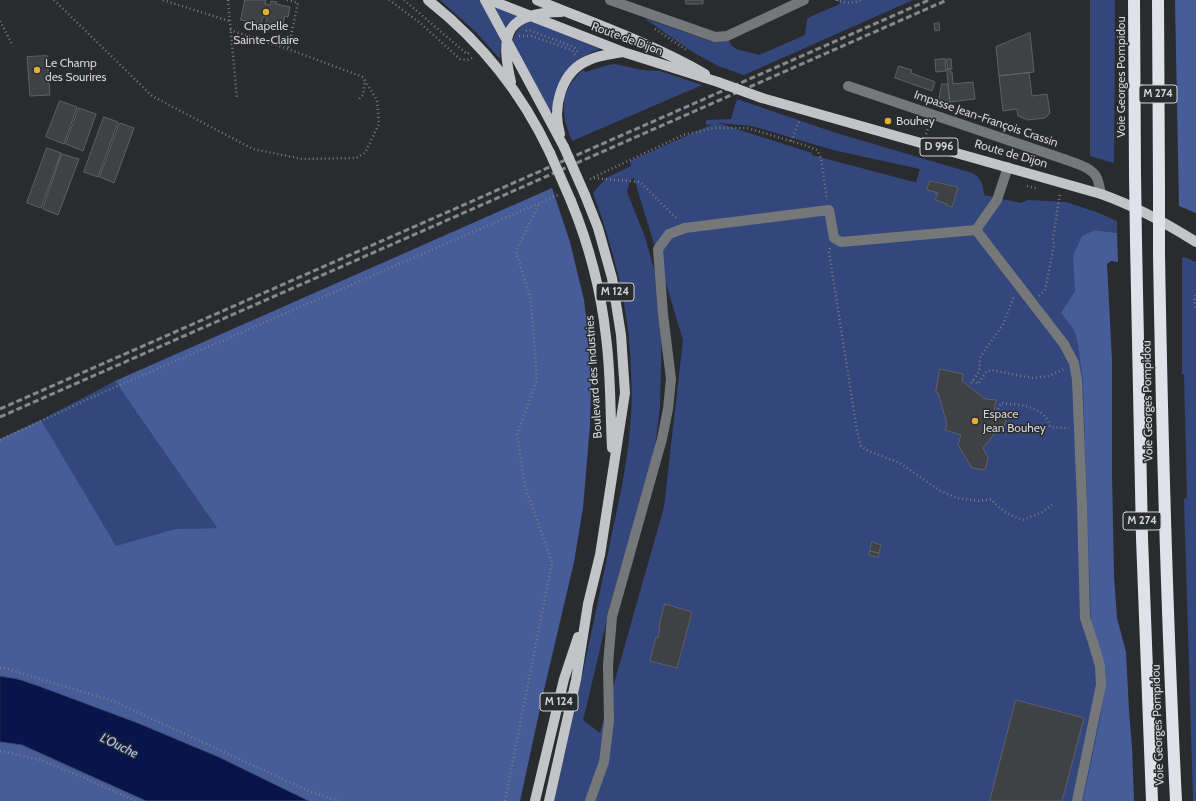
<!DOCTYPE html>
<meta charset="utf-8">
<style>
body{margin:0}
canvas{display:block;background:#2a2b2e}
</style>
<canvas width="1196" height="801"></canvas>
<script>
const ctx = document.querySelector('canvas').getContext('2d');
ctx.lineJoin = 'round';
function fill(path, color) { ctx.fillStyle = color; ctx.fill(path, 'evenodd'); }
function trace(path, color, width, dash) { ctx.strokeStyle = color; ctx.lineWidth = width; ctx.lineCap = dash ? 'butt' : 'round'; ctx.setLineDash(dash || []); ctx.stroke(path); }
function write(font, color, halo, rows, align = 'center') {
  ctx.font = font + ' Cabin,sans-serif'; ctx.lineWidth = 3; ctx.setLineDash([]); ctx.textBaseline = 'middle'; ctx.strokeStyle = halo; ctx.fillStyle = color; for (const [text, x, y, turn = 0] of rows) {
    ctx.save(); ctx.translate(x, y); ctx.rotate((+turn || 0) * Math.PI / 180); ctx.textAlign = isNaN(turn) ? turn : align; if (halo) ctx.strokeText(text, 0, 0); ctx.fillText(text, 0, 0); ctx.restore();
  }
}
fill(new Path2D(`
 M440,0H479L483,2L499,35L501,42L500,59L476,32Z
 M839,0H913L744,75L718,66L691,51L644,18L713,42L729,40L731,45L736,49L759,55L805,35L807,19L812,16L840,4Z
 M1090,0H1115L1114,163L1090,156Z
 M494,6L518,16L507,29H505Z
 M530,20L600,49L592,52L576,61L557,87L553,99V110L548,112L513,41C515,31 521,25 530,20Z
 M615,64L642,70L660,71L702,85L572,141C561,113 558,92 583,70L586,72L608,65Z
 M737,99L833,132L972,173C981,177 984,186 984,195L1021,203L1028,200L1066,202L1099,213L1117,221V233L1095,230L1110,801H554C573,717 592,633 609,548C617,509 627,469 630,428C632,410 632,391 631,372C630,311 614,250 593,193L606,178L631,166L630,161L713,124L706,125V120L731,119ZM718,123L752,126L833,150L920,169L916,182L910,181L812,155V153ZM634,178L683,340L664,507L600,733L583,720L587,704L611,602L655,448L660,406L662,327L654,269L645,237L627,192L630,180Z
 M1184,257L1196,262V801H1193L1184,499L1187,498L1184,374H1182V258Z
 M115,381L217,528L175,529L116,547L41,420Z`), '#33477d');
fill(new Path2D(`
 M1175,0H1196V213L1179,206Z
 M552,188L570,242L584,300L589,342L591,383L590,425L583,508L574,562L544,690L520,801H309L219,757L138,723L39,686L18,679L0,676V439L41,420L116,546L175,529L217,528L115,381Z
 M1095,230L1117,233L1118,262L1111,261L1107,264L1112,360V474L1114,576L1117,618L1126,652L1129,711L1132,747L1134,801H1083L1101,715L1106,673L1091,623L1083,382L1078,344L1076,335L1072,327L1061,313L1075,291L1073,256L1082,236Z
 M0,742L21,745L146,801H0Z`), '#465d99');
const water = new Path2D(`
 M0,676L18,679L39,686L138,723L219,757L309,801H146L22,745L0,742Z`);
fill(water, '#08154a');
trace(water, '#454e74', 1);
const building = new Path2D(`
 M245,0H266L265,4L270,5L271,1L277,2L276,4L290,7L288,17L285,16L282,28L265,24L267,17H263L261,24L241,20Z
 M686,0H703V4H686Z
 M939,23L940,30L935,31L934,24Z
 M1030,33L1034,72L999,76L996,47Z
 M47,56L50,95L30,96L27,57Z
 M945,59L946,71L936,72L935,60Z
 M947,59H951L952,69H948Z
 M899,66L912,70L911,73L935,82L932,91L895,78Z
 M947,69H950V72H952L953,84L973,82L975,99L950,102Z
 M1029,73L1032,96L1047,94L1050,113L1045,118L1028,120L1018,116L1017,109L1003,111L999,76Z
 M942,84H948L950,102L939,101Z
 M60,101L77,107L64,144L46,137Z
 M79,108L96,114L83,151L66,144Z
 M104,117L118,122L98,177L84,172Z
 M120,123L134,128L114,183L100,177Z
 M47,148L61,153L41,208L27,203Z
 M62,154L79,159L58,215L43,209Z
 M930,181L958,187L952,207L946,205L947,204L935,200L938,193L927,190Z
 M940,369L963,374L962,381L985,399L996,400L993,417L1006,419L1003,432L995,433L983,448L988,458L985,470L972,468L958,445L961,435L945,430L947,424L938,393L936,392Z
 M872,542L881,545L879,553L870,551Z
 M870,551L879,553L878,557L869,555Z
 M665,604L692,612L677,668L650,661L656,637L658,638L660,627H659Z
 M1016,700L1084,718L1062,801H990Z`);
fill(building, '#404145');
trace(building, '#5f6064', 1);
trace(new Path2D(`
 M54,0L152,96L253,149L302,159L356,158L365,153L379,124L377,100L365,81
 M163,0L229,21
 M228,0L237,99
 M287,0L298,3L288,49
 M389,0L419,22L460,59L467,60L475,57
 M404,0L467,54L469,53
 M837,0V1L850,3L863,0
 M0,21L13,46
 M655,29L688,51
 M230,30L288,49L363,77L365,81L363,95L358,100
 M526,31L529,30L574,47L579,54
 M519,36H531L572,50L575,55
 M926,134L930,123
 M791,141L800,119
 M594,178L640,182L677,219
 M590,179L683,135L714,128H747L804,145L817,150L821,158L827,200
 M1027,186L1038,189
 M830,248L829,252L857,431L861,446L866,450L900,463L939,490L957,498L979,501L991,499C1000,510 1009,515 1023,520L1042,512L1052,505
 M1196,295L1194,300L1196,308
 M1039,296L1045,290L1054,246L1053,239L1060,193
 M973,380L978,384L987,371L992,370L1021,376L1034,378L1049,376L1064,369
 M971,383L979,372L980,358L987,347L1003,325L1014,296
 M998,409L1001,403C1019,405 1045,405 1050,427L1069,428
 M0,440L95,396L558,195
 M0,668H4L113,701L311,792L339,801
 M0,751L41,760L89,780L136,801
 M505,801L552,562L525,486L517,434L537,380L531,300L516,251L539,204`), '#7a7b7e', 2.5, [1, 3]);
trace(new Path2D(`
 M610,0L715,37L727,36L804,0
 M848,86L1064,159C1074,163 1092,167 1097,178C1099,183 1100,189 1101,194
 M976,230L1064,344L1074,363L1077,380L1082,504L1085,618L1093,642L1100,666L1101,685L1077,801
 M590,801L604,762L609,721L608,665L612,617L662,439L668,409L671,379L663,314L658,249L669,234L685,228L829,210L834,238L841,242L976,230L997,200L1008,167`), '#767779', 10);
trace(new Path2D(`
 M428,0C480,41 522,93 550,153
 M485,0L564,147
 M490,0L623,52L718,82
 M537,0C593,23 653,44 705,74
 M511,82C499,32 507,13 561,12
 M762,98L1101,194C1135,206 1166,223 1196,242
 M560,134C552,107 561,71 589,60C599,55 612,54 623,52
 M571,201C589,245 601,290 606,337C611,374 610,411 612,448
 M535,801L564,679L578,637
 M549,801L576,680L588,604L600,555L625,393L621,335L612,278L598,228L585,195`), '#c2c4c7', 10);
trace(new Path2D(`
 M1134,0L1135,174
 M1158,0L1159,187
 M1136,242L1142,538L1152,801
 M1159,254C1162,436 1167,619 1176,801`), '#e0e2e7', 12);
trace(new Path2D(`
 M0,409L929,0
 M0,417L947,0`), '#87888a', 3, [6, 3]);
trace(new Path2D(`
 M718,82L762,98
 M564,147L585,195
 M550,153L571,201`), '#c2c4c7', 10);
trace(new Path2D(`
 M1135,174L1136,242
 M1159,187V254`), '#e0e2e7', 12);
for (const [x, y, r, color] of [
 [266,12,4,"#dfb034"],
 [37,70,4,"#dfb034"],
 [888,121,4,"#dfb034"],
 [975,421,4,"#dfb034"]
]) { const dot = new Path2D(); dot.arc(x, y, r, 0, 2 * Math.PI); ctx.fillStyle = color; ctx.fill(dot); trace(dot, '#2a2b2e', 1.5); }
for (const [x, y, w] of [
 [1158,94,38],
 [939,147,38],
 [615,292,38],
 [1142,521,38],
 [559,702,38]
]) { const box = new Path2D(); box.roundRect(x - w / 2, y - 9, w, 18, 3); ctx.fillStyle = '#2a2b2e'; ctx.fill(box); trace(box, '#d3d4d6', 1); }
write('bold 11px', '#d3d4d6', null, [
 ["M 274",1158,94],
 ["D 996",939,147],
 ["M 124",615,292],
 ["M 274",1142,521],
 ["M 124",559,702]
]);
write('12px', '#d3d4d6', '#2a2b2e', [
 ["Chapelle",266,26,"center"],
 ["Sainte-Claire",266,40,"center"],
 ["Le Champ",45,63],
 ["des Sourires",45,77],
 ["Bouhey",896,121],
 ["Espace",983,414],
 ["Jean Bouhey",983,428]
], 'left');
write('12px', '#d3d4d6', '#2a2b2e', [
 ["Route de Dijon",627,39,20],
 ["Voie Georges Pompidou",1121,77,-90],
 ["Impasse Jean-François Crassin",986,119,19],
 ["Route de Dijon",1011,154,16],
 ["Boulevard des Industries",594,377,-94],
 ["Voie Georges Pompidou",1148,401,-91],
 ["Voie Georges Pompidou",1158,725,-92]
]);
write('italic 13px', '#b0c6fb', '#2a2b2e', [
 ["L'Ouche",119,746,26]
]);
</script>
